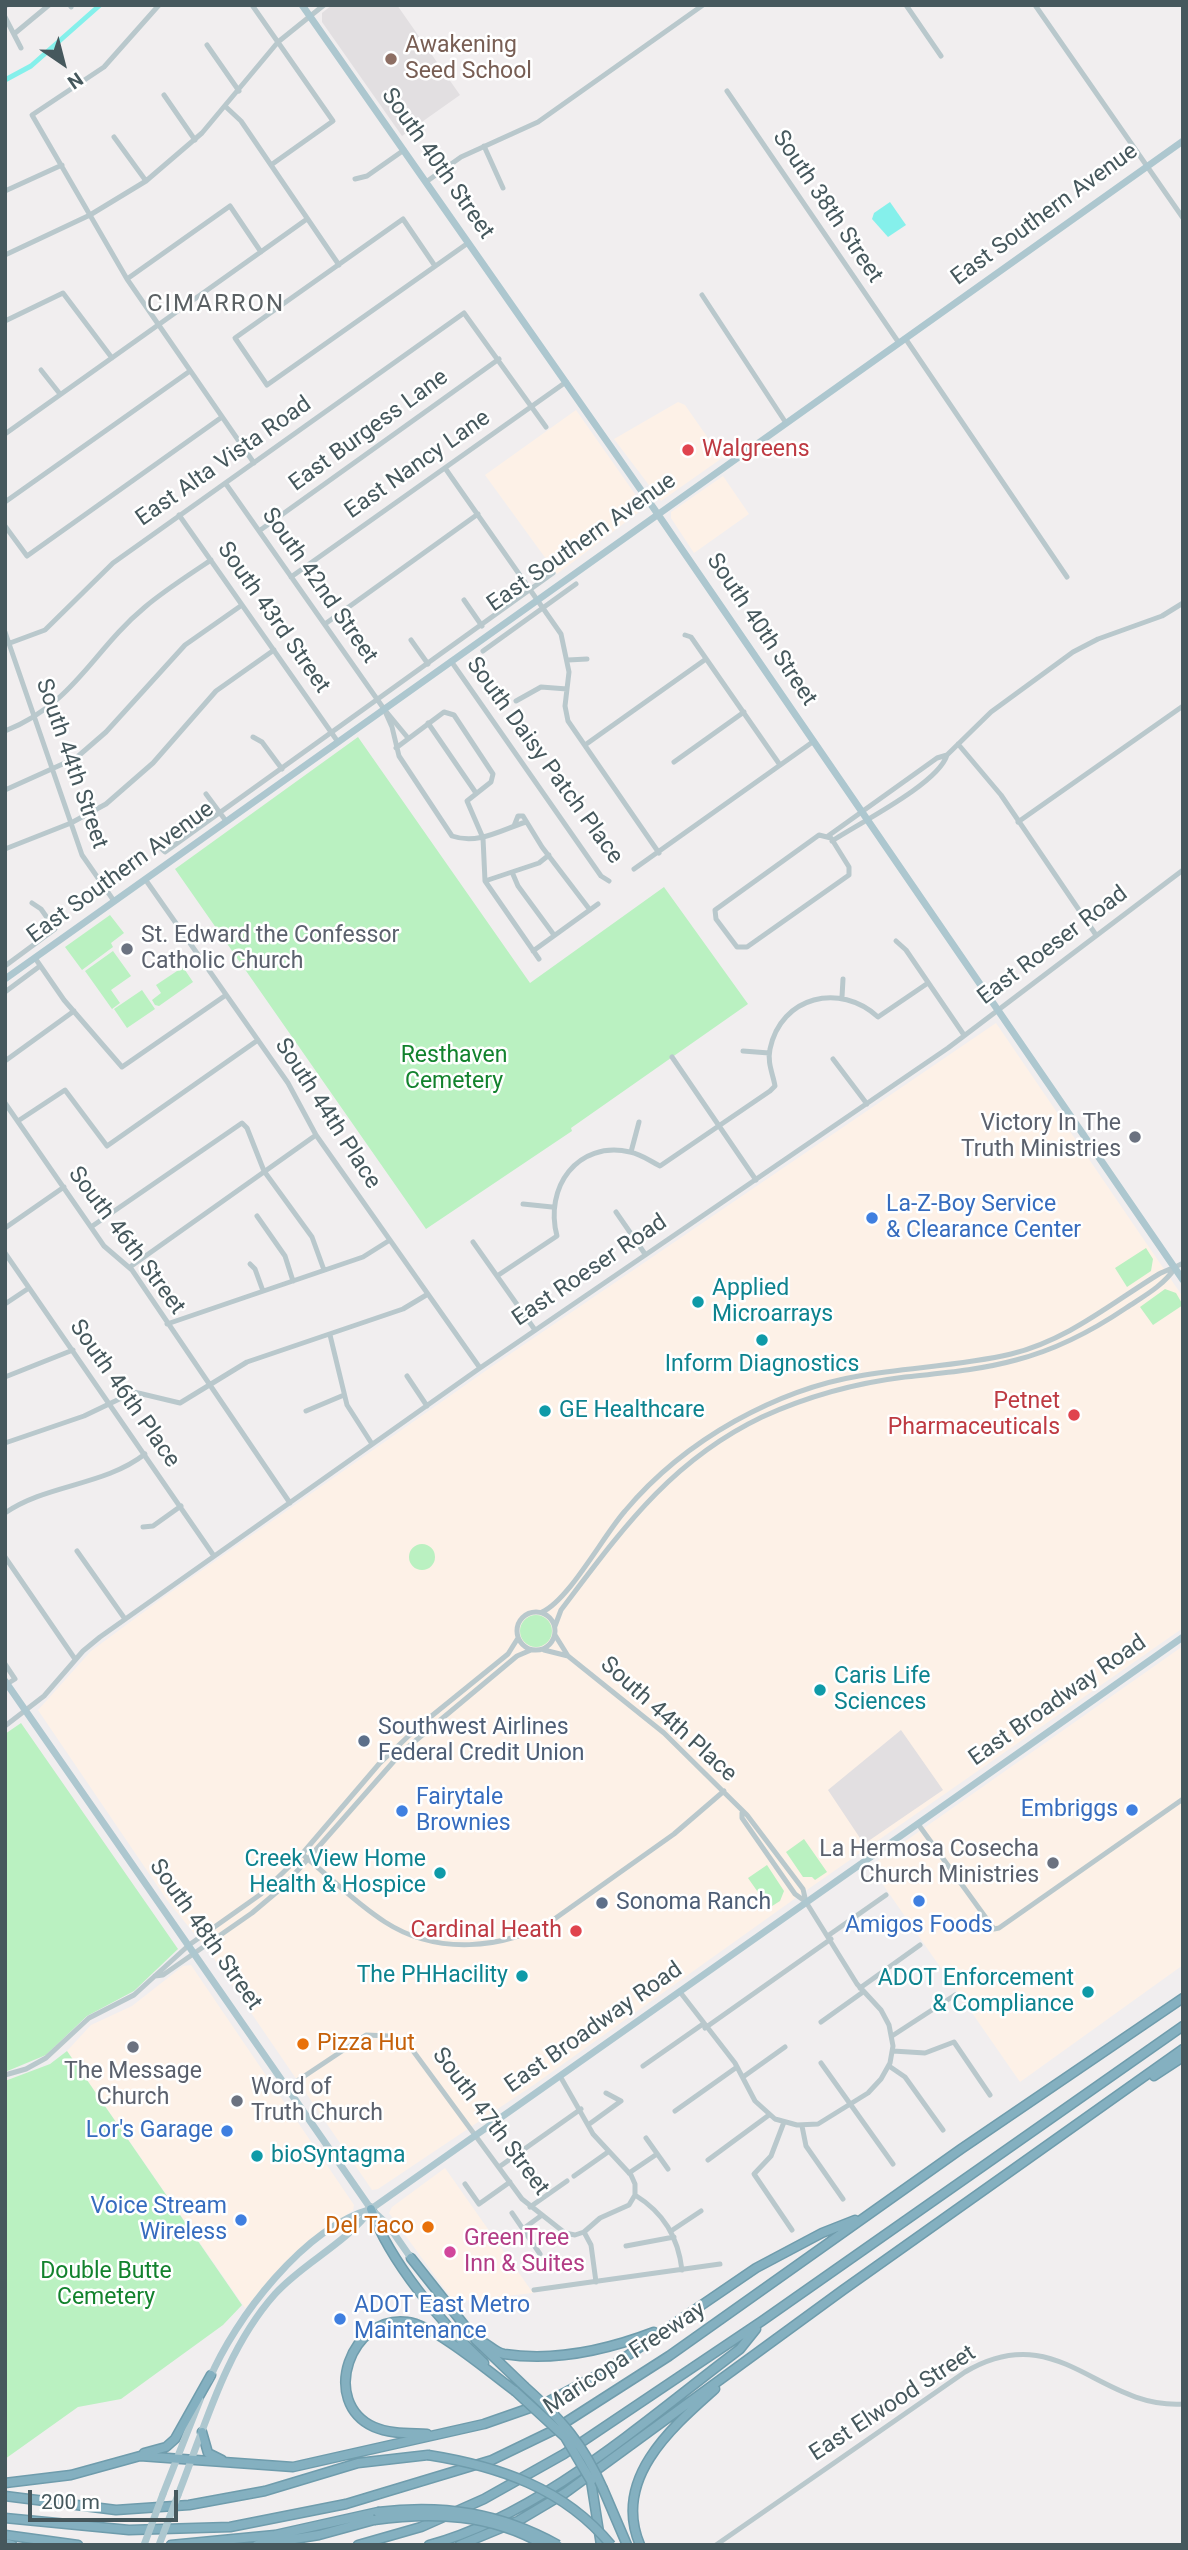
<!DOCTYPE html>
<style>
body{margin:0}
#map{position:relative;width:1188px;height:2550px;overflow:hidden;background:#f1eeef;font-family:Roboto,sans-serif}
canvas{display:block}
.frame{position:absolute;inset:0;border:7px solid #46585d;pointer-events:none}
.north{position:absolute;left:28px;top:28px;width:70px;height:70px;-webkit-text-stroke:5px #fff;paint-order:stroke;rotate:145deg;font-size:19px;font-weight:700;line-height:28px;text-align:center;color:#46585d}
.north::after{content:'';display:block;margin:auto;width:24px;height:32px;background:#46585d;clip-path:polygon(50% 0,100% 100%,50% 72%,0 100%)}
.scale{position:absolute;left:28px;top:2490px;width:150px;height:32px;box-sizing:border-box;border:4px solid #46585d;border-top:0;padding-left:9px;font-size:21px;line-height:24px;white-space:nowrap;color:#46585d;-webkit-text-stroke:5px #fff;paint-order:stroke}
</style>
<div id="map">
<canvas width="1188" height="2550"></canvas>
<div class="frame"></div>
<div class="north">N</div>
<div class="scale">200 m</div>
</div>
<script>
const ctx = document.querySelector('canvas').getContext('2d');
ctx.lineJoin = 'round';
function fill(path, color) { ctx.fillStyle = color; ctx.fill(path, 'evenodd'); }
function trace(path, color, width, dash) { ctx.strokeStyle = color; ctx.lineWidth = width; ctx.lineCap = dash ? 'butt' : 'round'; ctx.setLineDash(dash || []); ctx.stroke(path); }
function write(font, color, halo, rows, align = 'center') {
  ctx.font = font + ' Roboto,sans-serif'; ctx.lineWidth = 5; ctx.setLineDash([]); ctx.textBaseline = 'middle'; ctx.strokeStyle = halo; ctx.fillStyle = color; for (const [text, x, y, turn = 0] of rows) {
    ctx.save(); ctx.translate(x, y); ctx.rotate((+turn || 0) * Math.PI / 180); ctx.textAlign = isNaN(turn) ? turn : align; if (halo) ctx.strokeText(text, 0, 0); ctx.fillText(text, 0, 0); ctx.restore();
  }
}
fill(new Path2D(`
 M678,402L685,405L708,438L725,456L661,501L614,439Z
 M576,410L642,504L643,509L557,574L485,475Z
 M723,476L749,514L694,553L671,518V512Z
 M996,1023L1183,1297V1628L814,1885L535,2084L378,2189L372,2190L213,1957L167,1900L38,1710L91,1651L164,1597L491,1367Z
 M1183,1646V1965L1020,2082L870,1866Z
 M191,1965L354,2205L353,2210L290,2258L245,2308L67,2051L91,2025L132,2006L183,1966Z
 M445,2168L533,2293L454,2302L389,2213L392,2207Z`), '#fdf1e7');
fill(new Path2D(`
 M332,5H397L460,95L402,136L322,22V13Z
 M901,1730L943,1790L864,1844L828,1790Z`), '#e2dfe1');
fill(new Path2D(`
 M358,737L530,983L664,887L748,1004L571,1128L572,1131L426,1229L175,869Z
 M110,915L124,933L111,943L113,947L82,970L65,947Z
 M113,951L131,976L111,990L120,1003L112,1009L85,971Z
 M183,967L193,982L159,1006L155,1005L152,1000L161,993L156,985Z
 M142,990L155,1009L127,1028L114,1009Z
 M1146,1248L1153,1259L1151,1271L1127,1287L1115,1268Z
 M1165,1289L1176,1293L1183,1305L1153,1325L1140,1307Z
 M409 1557a13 13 0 1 1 26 0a13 13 0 1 1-26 0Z
 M520 1631a16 16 0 1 1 32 0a16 16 0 1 1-32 0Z
 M21,1723L178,1949L134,1991L87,2016L46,2055L5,2072V1734Z
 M804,1839L827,1872L815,1880L812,1877H803L786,1852Z
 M767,1865L784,1891L780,1901L769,1908L748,1878Z
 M67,2051L242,2305L223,2325L121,2399L78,2407L5,2459V2081L50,2064Z`), '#baf1c1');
fill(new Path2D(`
 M890,202L906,225L888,237L872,219L874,213Z`), '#85f0eb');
trace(new Path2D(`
 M5,80L31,66L100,5`), '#85f0eb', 5);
const highway = new Path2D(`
 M1154,2076L1183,2057
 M371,2209C389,2261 443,2325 484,2363
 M411,2258L476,2340L524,2386
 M476,2340C487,2341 493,2352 504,2354C555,2362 607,2350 654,2332
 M202,2432L208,2453L222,2460
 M427,2434C410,2433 390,2434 374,2427C319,2402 351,2314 408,2322C434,2325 492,2374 515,2391
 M144,2453L166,2447L175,2439L211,2375
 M591,2481L601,2545
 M5,2483L71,2475L140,2456L293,2467L484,2424L547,2402L605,2371L756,2268L822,2233L855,2220
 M603,2489L627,2545
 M5,2496L116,2510L189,2505L265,2491L358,2463L428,2455
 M5,2518L129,2530L230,2527L346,2504L492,2460L552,2431L669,2356L961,2149L1183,1998
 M5,2535L78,2545
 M5,2543L12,2545
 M171,2545L275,2535L378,2512
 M257,2545L319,2535L374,2520
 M358,2545L421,2527L484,2499L564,2454L762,2321L1183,2026
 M429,2545C541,2515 648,2418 740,2349L756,2329
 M460,2545L518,2521L565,2493L843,2290L1183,2049
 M640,2545C612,2479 671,2428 715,2389`);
trace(highway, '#6f9cac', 11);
trace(new Path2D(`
 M70,5L71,7
 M159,5L104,67L32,115L127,279L254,463
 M252,5L333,121L271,165
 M906,5L941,56
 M1035,5L1183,218
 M5,6L7,5
 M5,17L21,48
 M14,34L49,5
 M207,45L239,91
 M727,91L899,343
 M164,95L195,140
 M226,107L241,121L339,265
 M114,137L146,181
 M484,146L503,188
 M355,179L367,176L404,150
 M426,182L461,157L538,122L703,5
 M5,191L62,165
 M5,255L90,215L146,181L202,133L278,42L324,5
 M435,266L403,219L235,338L267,385L468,243
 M127,279L230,206L261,252
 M702,295L786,423
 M5,321L63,293L112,358
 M905,338L1067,577
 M41,370L60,394
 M5,434L307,219
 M445,468L561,634L569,672L565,706L568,721L659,853
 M226,484L384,709L392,727L399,756L452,836C478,845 501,830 526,822
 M5,502L190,371
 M179,515L338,742
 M5,526L27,556L222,417
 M259,531L499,359
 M291,577L566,382
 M464,600L482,626
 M325,624L478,514
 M5,632L82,855L114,901
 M685,635L691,637L780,765
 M411,640L428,664
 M10,643L45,630L113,563L464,313L546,427
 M483,651L576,584
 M568,660L587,659
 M451,661L601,876L609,881
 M516,701L541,687L567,689
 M384,709L408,738
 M428,723L476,793
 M5,731C75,703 92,651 145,607C165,590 189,575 211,560
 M253,737L262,742L282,769
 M958,744L1001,795L1096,935
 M585,745L706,659
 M396,748L444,712L454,715L493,774L491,782L467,801L483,838L485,881L539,959
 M674,762L744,712
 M5,790L76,758L106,732L185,645L242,605
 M206,794L226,821
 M1018,822L1183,706
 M514,826L518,816H523L542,847L590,910
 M819,835L831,838L849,867V875L747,947H737L716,919L715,910Z
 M828,836L937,758L947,755L991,712L1073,652L1098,639L1162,616L1183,603
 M153,841L165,852L553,573
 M832,841C859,823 938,784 947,755
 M5,849L71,823L106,804L153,763L216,691L274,650
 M634,869L814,741
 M512,872L518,886L554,935
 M145,879L288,1083L316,1135L480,1368
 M485,881L539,863L549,855
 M896,941L906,950L964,1035
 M533,951L598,904
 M35,958L64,1000L122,1067L226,995
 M5,966L55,929L41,909L32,903
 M5,992L40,966
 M842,997L843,979
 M743,1051L769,1053
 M672,1057L756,1180
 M833,1059L867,1104
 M5,1061L74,1011
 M5,1103L104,1246L132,1270L290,1503
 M18,1121L65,1090L107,1146L258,1040
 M631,1152L639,1122
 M523,1204L552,1207
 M616,1212L645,1254
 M257,1216L285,1256L293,1281
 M91,1227L242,1123L247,1128L264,1171L312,1237L324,1270
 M5,1228L64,1187
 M473,1242L535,1330
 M5,1253L214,1556
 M250,1264L255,1269L263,1291
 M130,1267L316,1135
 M497,1276L557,1236C544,1188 577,1140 630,1152C641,1154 650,1161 660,1166L770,1091L775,1086C773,1074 767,1063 770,1049C781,996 840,982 878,1017L928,983
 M5,1304L29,1288
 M167,1324L363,1257L390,1240
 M330,1335L347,1405L372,1444
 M407,1376L427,1406
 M5,1377L73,1350
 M306,1411L344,1395
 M5,1443L84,1416L134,1392L180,1403L247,1362L403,1309L428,1294
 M5,1513C47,1484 104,1486 145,1454
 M143,1527L153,1526L181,1506
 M77,1551L125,1619
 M5,1557L75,1659
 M517 1631a19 19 0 1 1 38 0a19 19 0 1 1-38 0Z
 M542,1612C569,1600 603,1536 625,1511C656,1474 694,1444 735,1421C773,1400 816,1383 859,1376C909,1367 961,1366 1011,1354C1068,1340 1110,1304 1159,1274C1166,1270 1175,1268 1183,1263
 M555,1626L561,1610C621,1531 670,1461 762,1417C808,1396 856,1383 905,1377C942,1373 980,1370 1016,1360C1055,1350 1092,1331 1126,1308C1144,1296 1163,1286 1175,1268
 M555,1635L568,1656L664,1733L747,1815L803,1889L806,1902L857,1984L881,2010L889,2025L893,2046L890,2063L881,2079L868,2093L818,2124L797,2125L775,2119L755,2101L735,2063L680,1992
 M544,1650L568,1656
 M5,1664L15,1679L7,1684
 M5,1726L44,1696L83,1651L100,1637L480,1368L948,1048L1183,870
 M742,1813V1818L795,1894L806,1902
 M918,1824L994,1929L999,1928L1183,1799
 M302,1854C330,1877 355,1903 385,1922C436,1955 503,1950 553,1920L674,1834L724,1791
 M829,1935L886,1895
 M155,1976L163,1975L252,1913L284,1886L402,1752L517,1656L531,1650
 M860,1988L920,1945
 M821,2022L863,1992
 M705,2028L831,1939
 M892,2036L955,1995
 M893,2051L925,2053L954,2042L990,2095
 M821,2063L893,2164
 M643,2066L703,2024
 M889,2066L905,2077L943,2130
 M5,2075L26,2069L46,2058L89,2018L134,1995L189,1945L261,1894L302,1854L379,1764L418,1727L508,1654L518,1638
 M560,2076L593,2134L631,2175L635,2184V2195L629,2205L600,2218L584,2232
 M743,2077L785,2047
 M288,2087L366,2035L389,2036L408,2044L522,2199L565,2233L575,2235L584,2232L591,2245L596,2282
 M675,2111L737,2067
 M784,2122L771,2156L754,2174L792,2230
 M588,2125L621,2101L606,2093
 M802,2126L806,2146L843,2199
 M646,2138L668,2169
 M708,2160L769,2115
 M499,2167L581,2109
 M629,2173L657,2154
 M574,2176L608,2152
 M465,2184L479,2204L510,2182
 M635,2195C664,2213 678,2237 682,2270
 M530,2207L567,2181
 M512,2213L540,2254
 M523,2229L542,2215
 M671,2231L701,2211
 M626,2246L674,2237
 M534,2290L720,2264
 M716,2545L965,2372C1058,2317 1098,2409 1183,2404`), '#b9c8cc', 5);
trace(new Path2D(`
 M302,5L657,513L1183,1280
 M5,979L1183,141
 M5,1681L371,2209L388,2225L411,2258
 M209,2380C235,2318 304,2228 371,2209L1183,1637
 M163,2494L200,2400
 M178,2495C205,2427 225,2350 275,2294C304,2262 346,2244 371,2209`), '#adc7cf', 7);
trace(highway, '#84b0c0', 8);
const highwayBridge = new Path2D(`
 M524,2386C561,2419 583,2443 603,2489
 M515,2391L565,2437L591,2481
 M428,2455C498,2466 564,2488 611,2545
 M378,2512C444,2504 500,2513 558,2545
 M374,2520C433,2512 491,2514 544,2545`);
trace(highwayBridge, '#6f9cac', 11, []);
trace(new Path2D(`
 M144,2545L163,2494
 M159,2545L178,2495`), '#adc7cf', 7);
trace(highwayBridge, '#84b0c0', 8);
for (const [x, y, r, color] of [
 [391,59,7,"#8d6e63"],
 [688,450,7,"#e0444e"],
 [127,949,7,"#6b7280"],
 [1135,1137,7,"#6b7280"],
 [872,1218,7,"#3f7fe0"],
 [698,1302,7,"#0f9aa8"],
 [762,1340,7,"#0f9aa8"],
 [545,1411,7,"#0f9aa8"],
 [1074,1415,7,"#e0444e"],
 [820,1690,7,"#0f9aa8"],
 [364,1741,7,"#5c6f8a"],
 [1132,1810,7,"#3f7fe0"],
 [402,1811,7,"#3f7fe0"],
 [1053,1863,7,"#6b7280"],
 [440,1873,7,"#0f9aa8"],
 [919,1901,7,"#3f7fe0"],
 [602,1903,7,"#5c6f8a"],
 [576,1931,7,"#e0444e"],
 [522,1976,7,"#0f9aa8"],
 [1088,1992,7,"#0f9aa8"],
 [303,2044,7,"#e8710a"],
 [133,2047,7,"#6b7280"],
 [237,2101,7,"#6b7280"],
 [227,2131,7,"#3f7fe0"],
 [257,2156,7,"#0f9aa8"],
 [241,2220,7,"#3f7fe0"],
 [428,2227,7,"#e8710a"],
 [450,2252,7,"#d1479c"],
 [340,2319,7,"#3f7fe0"]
]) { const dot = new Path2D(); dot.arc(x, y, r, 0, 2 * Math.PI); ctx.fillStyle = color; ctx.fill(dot); trace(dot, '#fff', 2.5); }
write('23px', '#785e54', '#fff', [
 ["Awakening",405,46],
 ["Seed School",405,72]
], 'left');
write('23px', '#46585d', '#fff', [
 ["South 40th Street",437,164,55],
 ["South 38th Street",827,207,56],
 ["East Southern Avenue",1045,215,-36],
 ["East Burgess Lane",369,431,-36],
 ["East Alta Vista Road",224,462,-35],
 ["East Nancy Lane",418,465,-35],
 ["East Southern Avenue",582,543,-35],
 ["South 42nd Street",319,586,55],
 ["South 43rd Street",273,618,55],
 ["South 40th Street",761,630,56],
 ["South Daisy Patch Place",544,761,54],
 ["South 44th Street",71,764,71],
 ["East Southern Avenue",121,873,-36],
 ["East Roeser Road",1053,946,-37],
 ["South 44th Place",327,1114,57],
 ["South 46th Street",126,1241,53],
 ["East Roeser Road",590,1271,-34],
 ["South 46th Place",124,1394,55],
 ["East Broadway Road",1058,1701,-35],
 ["South 44th Place",668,1720,42],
 ["South 48th Street",205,1935,55],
 ["East Broadway Road",594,2028,-35],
 ["South 47th Street",490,2122,53],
 ["Maricopa Freeway",625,2359,-33],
 ["East Elwood Street",893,2404,-33]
]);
write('23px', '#be3a42', '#fff', [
 ["Walgreens",702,450,"left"],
 ["Petnet",1060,1402],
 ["Pharmaceuticals",1060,1428],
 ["Cardinal Heath",562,1931]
], 'right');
write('23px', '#5b616d', '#fff', [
 ["St. Edward the Confessor",141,936],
 ["Catholic Church",141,962],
 ["Victory In The",1121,1124,"right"],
 ["Truth Ministries",1121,1150,"right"],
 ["La Hermosa Cosecha",1039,1850,"right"],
 ["Church Ministries",1039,1876,"right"],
 ["The Message",133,2072,"center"],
 ["Church",133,2098,"center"],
 ["Word of",251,2088],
 ["Truth Church",251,2114]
], 'left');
write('23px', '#12822d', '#fff', [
 ["Resthaven",454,1056],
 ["Cemetery",454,1082],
 ["Double Butte",106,2272],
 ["Cemetery",106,2298]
]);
write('23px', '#366cbe', '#fff', [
 ["La-Z-Boy Service",886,1205],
 ["& Clearance Center",886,1231],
 ["Fairytale",416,1798],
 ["Brownies",416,1824],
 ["Embriggs",1118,1810,"right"],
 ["Amigos Foods",919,1926,"center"],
 ["Lor's Garage",213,2131,"right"],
 ["Voice Stream",227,2207,"right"],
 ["Wireless",227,2233,"right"],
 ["ADOT East Metro",354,2306],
 ["Maintenance",354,2332]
], 'left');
write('23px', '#0d838f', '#fff', [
 ["Applied",712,1289],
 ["Microarrays",712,1315],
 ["Inform Diagnostics",762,1365,"center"],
 ["GE Healthcare",559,1411],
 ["Caris Life",834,1677],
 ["Sciences",834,1703],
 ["Creek View Home",426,1860,"right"],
 ["Health & Hospice",426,1886,"right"],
 ["The PHHacility",508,1976,"right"],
 ["ADOT Enforcement",1074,1979,"right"],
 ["& Compliance",1074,2005,"right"],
 ["bioSyntagma",271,2156]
], 'left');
write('23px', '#4e5e75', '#fff', [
 ["Southwest Airlines",378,1728],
 ["Federal Credit Union",378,1754],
 ["Sonoma Ranch",616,1903]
], 'left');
write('23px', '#c56008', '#fff', [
 ["Pizza Hut",317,2044],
 ["Del Taco",414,2227,"right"]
], 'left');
write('23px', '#b23c85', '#fff', [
 ["GreenTree",464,2239],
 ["Inn & Suites",464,2265]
], 'left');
ctx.letterSpacing = '2px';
write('24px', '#5b6164', '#fff', [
 ["CIMARRON",216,305]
]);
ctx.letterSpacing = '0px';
</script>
